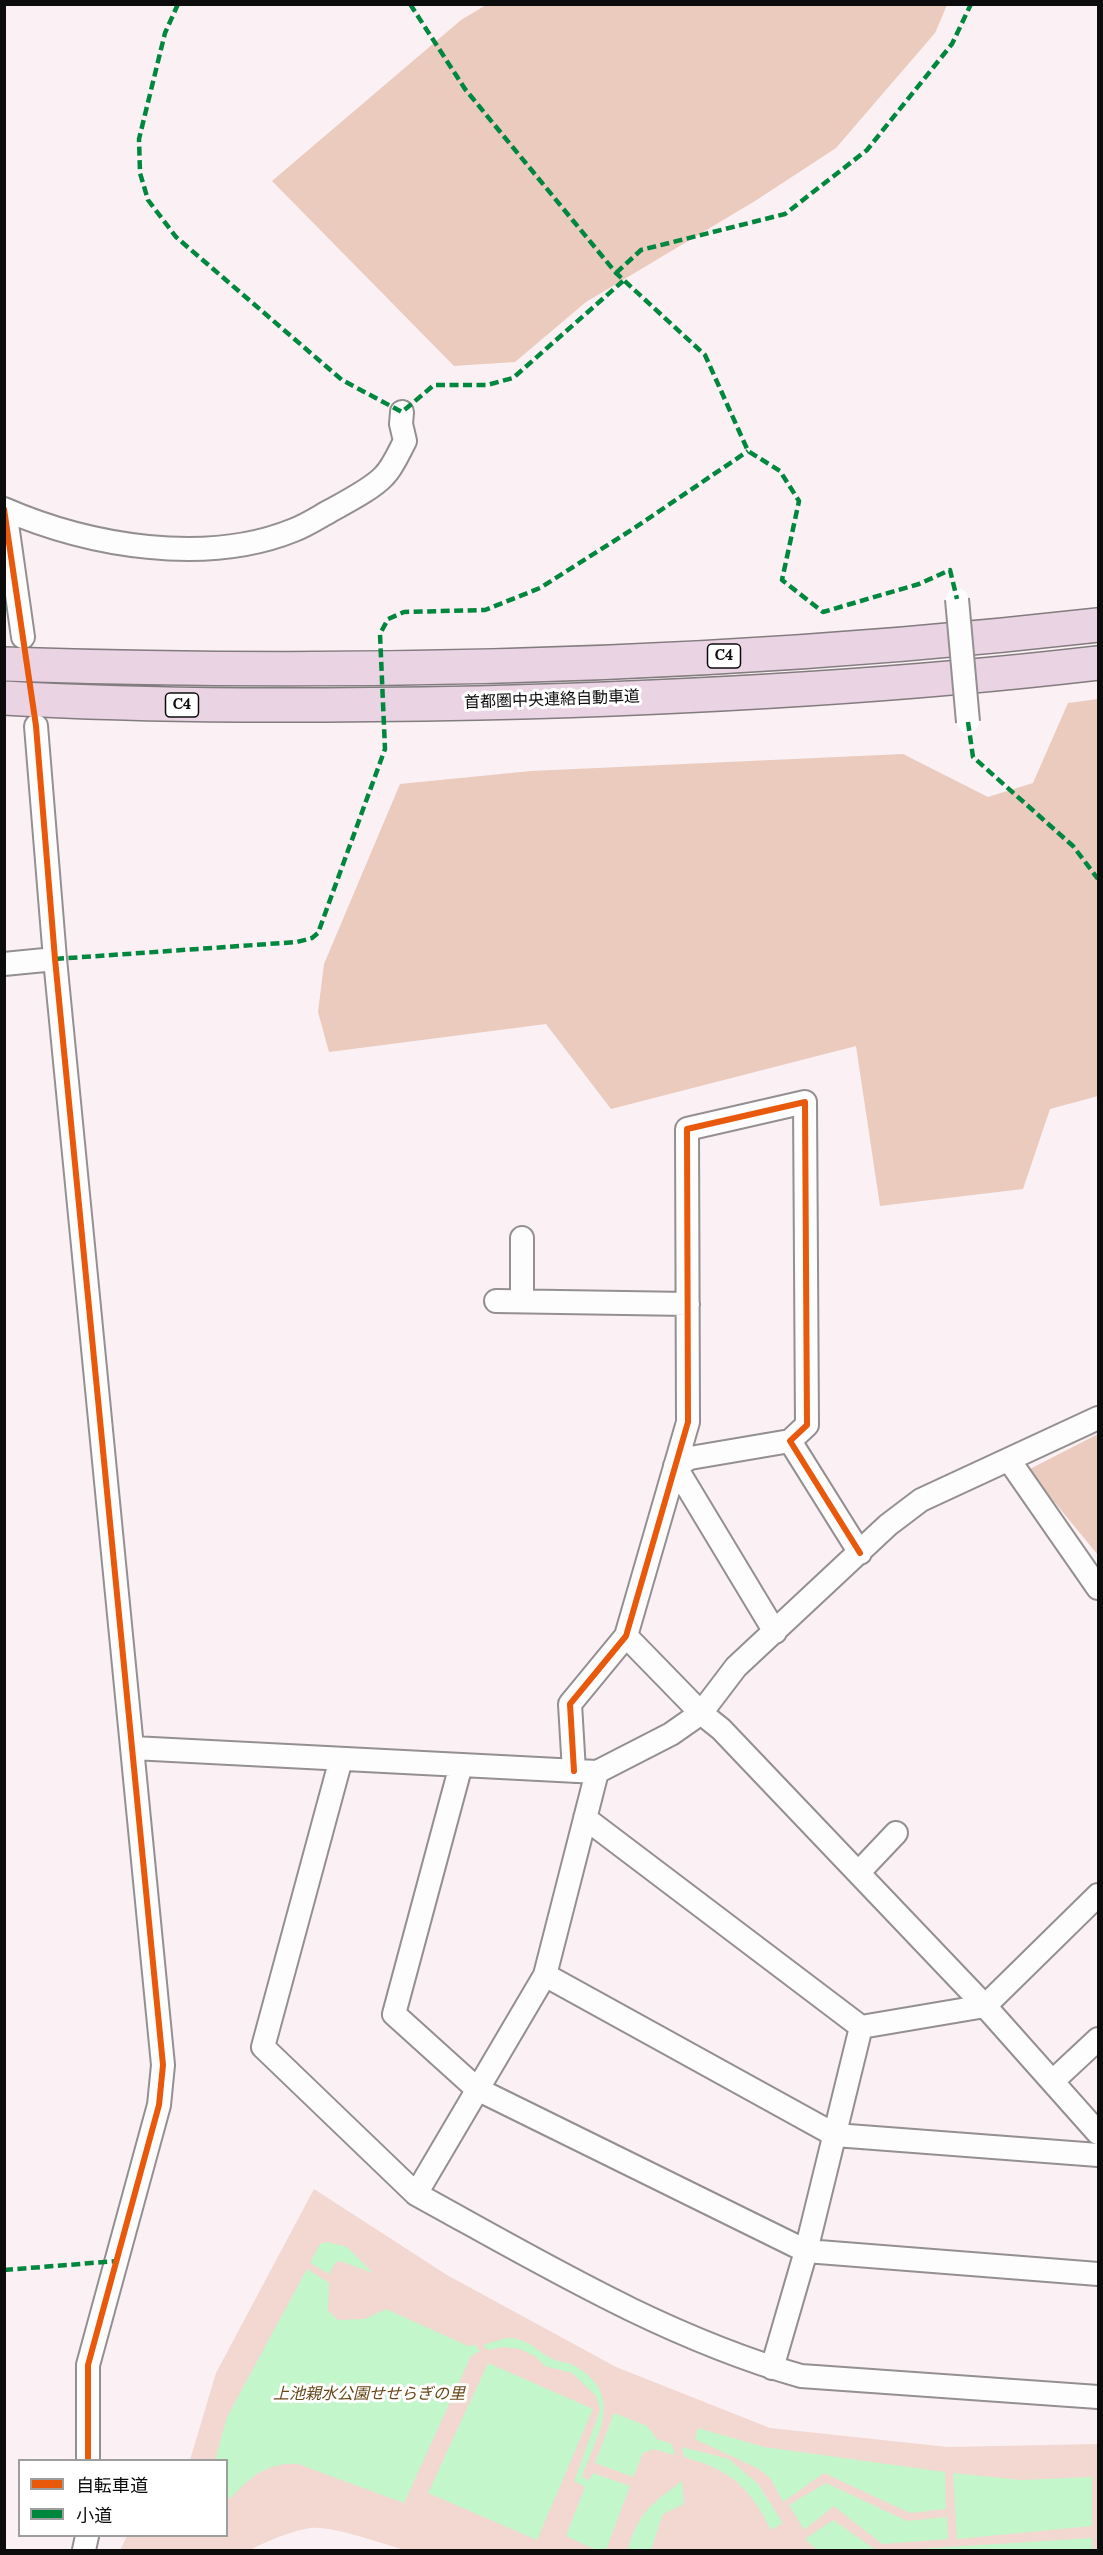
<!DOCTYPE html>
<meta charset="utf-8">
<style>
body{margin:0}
#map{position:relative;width:1103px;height:2555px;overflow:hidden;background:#fbf0f4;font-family:Lora,"Noto Sans JP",serif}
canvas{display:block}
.frame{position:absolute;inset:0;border:6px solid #0c0c0c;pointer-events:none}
.legend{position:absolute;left:18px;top:2459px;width:210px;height:78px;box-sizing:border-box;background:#fff;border:2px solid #9e9e9e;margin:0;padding:8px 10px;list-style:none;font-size:18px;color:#0c0c0c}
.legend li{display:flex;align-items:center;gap:12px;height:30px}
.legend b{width:30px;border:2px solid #9e9e9e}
</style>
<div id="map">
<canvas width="1103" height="2555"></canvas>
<div class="frame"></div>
<ul class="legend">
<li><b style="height:8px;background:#e8590c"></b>自転車道</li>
<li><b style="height:8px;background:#00873e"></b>小道</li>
</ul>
</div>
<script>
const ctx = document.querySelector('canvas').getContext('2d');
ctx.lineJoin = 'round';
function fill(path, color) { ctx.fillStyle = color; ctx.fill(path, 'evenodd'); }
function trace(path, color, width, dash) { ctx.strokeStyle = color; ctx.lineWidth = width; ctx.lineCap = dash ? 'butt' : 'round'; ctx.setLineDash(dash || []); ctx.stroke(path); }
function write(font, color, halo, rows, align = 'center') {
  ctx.font = font + ' Lora,"Noto Sans JP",serif'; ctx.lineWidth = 6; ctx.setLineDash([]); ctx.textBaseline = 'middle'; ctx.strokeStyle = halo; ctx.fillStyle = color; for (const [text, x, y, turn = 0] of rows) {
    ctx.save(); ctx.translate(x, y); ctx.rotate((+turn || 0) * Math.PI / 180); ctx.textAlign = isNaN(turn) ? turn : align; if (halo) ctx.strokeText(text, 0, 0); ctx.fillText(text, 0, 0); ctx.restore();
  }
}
fill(new Path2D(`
 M314,2189L447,2275L616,2367L770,2428L948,2447L1098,2444V2550H405C383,2544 331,2525 310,2528C291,2531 267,2541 250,2550H120L127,2536H226V2460H190L216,2373Z`), '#f2d8d0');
fill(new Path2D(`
 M486,5V4L947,5L935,33L836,148L755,201L586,302L515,362L454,366L272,181L461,20Z
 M1098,699V1096L1050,1109L1023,1189L880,1206L856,1046L611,1109L546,1024L329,1052L318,1012L324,964L400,784L531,771L903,754L988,797L1033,783L1068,703Z
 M1098,1434V1555L1028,1470Z`), '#eacbbe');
fill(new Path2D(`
 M327,2242L347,2247L373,2273L340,2261L336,2262L329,2274L310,2263L320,2244Z
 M307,2269L329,2283L328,2311L338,2320L365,2319L386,2309L468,2346L475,2345L480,2351L471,2356L404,2503L298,2464C267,2462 250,2477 230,2499L227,2495L226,2460H215L227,2417Z
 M506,2338C530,2338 536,2352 555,2360C561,2362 567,2362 573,2365C627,2395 597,2434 582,2477L589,2480L593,2473L630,2486L606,2550H596L566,2536L585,2487L574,2481L600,2410L596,2396L572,2373L545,2366L535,2356L520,2349L503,2347L488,2350L483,2345Z
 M488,2363L593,2409L537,2540L428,2493Z
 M614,2413L647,2426L657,2439L672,2444L675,2455L654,2449L643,2453L633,2477L595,2463Z
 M698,2428L764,2447L945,2472L946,2509L910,2513L824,2473L783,2502L771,2479L759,2469L695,2439Z
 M682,2447L729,2459L758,2484L783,2523L771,2530C748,2485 732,2471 684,2457Z
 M953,2473L1020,2480L1092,2477V2526L957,2539Z
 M682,2481L684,2504L663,2514L651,2550H628C637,2514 652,2503 682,2481Z
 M826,2483L907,2521L947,2517L948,2539L882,2544L834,2506L804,2530L789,2505Z
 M833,2520L876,2550H818L805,2539Z
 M1092,2538L1093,2550H900Z`), '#c4f6cc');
const minor = new Path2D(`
 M4,509C89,546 206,566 294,530C307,525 319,517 330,511C346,502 372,489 384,476C393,467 399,452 405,441L401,424L402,412
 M5,510L23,637
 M36,726L55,959L163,2065L159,2105L88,2365V2460
 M4,964L55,959
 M522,1238V1301
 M496,1301L688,1304
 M1009,1460L1098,1588
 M775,1632L675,1466L690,1458L790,1441
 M626,1636L701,1713L721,1729L985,2006L1098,2133
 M133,1748L597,1772L671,1734L701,1713L736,1667L888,1525L921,1500L1098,1418
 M341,1759L263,2047L416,2194
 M461,1765L394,2014L477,2089L806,2251L1098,2274
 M574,1771L570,1704L626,1636L688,1422L687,1129L805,1102L807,1425L790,1441L860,1553
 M597,1772L545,1975L416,2194C540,2262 664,2337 801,2376L1098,2397
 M585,1818L861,2027L985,2006L1098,1895
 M859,1872L896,1833
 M545,1975L835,2135L1098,2155
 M1053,2081L1098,2039
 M772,2368L806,2251L861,2027
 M84,2550L87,2536`);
const highway = new Path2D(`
 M4,664C369,676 736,666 1098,625
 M4,698C162,707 320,706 478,703C686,698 892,687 1098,663`);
trace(minor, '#948f90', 26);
trace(highway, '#817c7e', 36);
trace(minor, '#fefdfd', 22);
trace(highway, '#ead3e3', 33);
const minorBridge = new Path2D(`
 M957,599L968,722`);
trace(minorBridge, '#948f90', 26, []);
trace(minorBridge, '#fefdfd', 22);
trace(new Path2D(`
 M178,4L165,33L139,139L140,173L148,200L176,237L342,380L402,412L434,385H487L513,378L623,281
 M410,4L465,89L616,273L705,355L748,451L780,471L799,501L782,580L823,612L919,584L950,570L957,599
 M616,273L641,250L785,214L867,150L952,44L971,4
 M968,722L973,757L1073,846L1098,879
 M55,959L297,942L312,938L318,933L385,749L380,634L388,619L404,612L485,610L540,588L633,529L748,451
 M4,2270L117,2261`), '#00873e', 4.5, [9, 4.5]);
trace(new Path2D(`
 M4,509L36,726L55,959L163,2065L159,2105L88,2365V2460
 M574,1771L570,1704L626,1636L688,1422L687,1129L805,1102L807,1425L790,1441L860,1553`), '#e8590c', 6);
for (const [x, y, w] of [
 [724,656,33],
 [182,705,33]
]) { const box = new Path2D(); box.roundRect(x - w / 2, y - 12, w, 24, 4.5); ctx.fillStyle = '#fff'; ctx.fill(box); trace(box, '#0c0c0c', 1.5); }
write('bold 15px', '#0c0c0c', null, [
 ["C4",724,656],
 ["C4",182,705]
]);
write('16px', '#0c0c0c', '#fff', [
 ["首都圏中央連絡自動車道",552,700,-2]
]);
write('italic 16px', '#674819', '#fff', [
 ["上池親水公園せせらぎの里",369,2394]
]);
</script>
